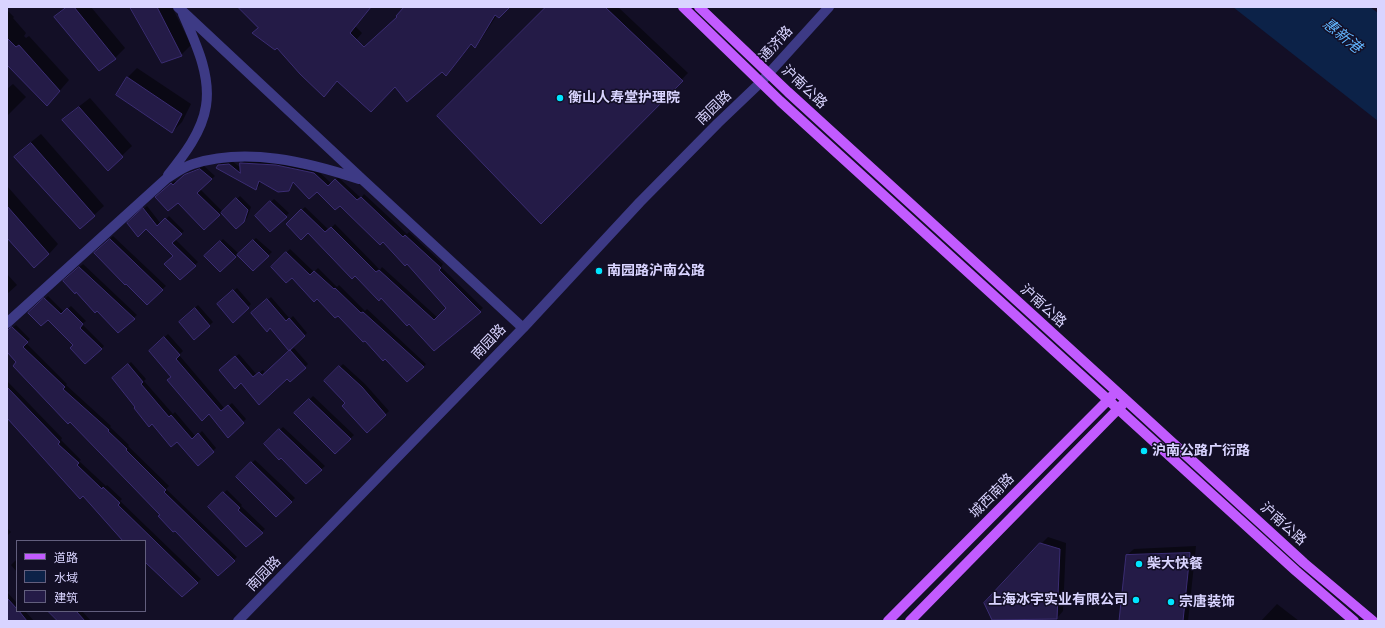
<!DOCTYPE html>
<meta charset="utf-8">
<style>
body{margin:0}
#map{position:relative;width:1385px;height:628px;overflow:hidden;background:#130f26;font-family:Cabin,"Noto Sans SC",sans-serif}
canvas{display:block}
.frame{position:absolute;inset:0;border:8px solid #d9d4ff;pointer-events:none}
.legend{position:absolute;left:16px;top:540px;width:130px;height:72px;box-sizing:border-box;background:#130f26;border:1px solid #625e7d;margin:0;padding:5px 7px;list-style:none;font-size:12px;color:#d9d4ff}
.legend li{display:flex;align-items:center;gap:8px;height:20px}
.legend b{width:20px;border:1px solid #625e7d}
</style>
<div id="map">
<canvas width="1385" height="628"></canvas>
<div class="frame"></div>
<ul class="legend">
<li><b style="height:5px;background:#c25bff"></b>道路</li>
<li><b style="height:11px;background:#0c2248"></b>水域</li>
<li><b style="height:11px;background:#241b47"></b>建筑</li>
</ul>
</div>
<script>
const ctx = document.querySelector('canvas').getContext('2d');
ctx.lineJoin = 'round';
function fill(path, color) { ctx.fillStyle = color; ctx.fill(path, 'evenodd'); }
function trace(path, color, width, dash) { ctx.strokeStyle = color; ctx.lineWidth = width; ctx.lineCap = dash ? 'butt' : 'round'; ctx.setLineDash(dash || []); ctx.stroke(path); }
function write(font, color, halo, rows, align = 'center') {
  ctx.font = font + ' Cabin,"Noto Sans SC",sans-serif'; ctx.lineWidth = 3; ctx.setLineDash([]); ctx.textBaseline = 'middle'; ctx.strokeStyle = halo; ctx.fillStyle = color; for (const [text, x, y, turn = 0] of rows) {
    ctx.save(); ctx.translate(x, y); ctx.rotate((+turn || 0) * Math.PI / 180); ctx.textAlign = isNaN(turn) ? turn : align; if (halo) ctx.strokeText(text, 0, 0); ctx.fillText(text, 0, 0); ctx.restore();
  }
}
fill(new Path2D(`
 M1233,7H1370L1378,13V121Z`), '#0c2248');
fill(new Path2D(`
 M66,7H91L125,48L115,58L55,17Z
 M131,7H172L191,45L181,55Z
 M239,7H371L355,26L362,33L356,40L365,47L398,17L406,7H509L497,15L480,41L475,46L472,44L451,69L396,85L338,80L324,96Z
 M548,7H618L688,73L541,223Z
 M7,10L14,17L13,18L26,33L24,36L26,38L29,36L69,80L56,95L7,63Z
 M137,68L191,104L182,122L172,132L118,94L128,77Z
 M13,84L26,97L7,116V89Z
 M90,98L132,146L108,169L63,120L73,111Z
 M41,134L104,206L94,215L15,157L25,147Z
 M232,161L241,168V164L244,161L280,162L317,170L332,184L338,177L361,198L364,194L407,234L409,232L443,264L441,267L483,308L434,349L381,297L308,232L287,224L305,207L329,230L335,224L380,270L382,267L438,318L448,308L407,263L340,204L317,190L294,182L289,190L261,181L259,186L256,189L217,167L222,162Z
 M204,166L215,176L200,189L223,212L240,196L251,207L247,218L236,228L222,213L204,229L178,201L157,197L174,181L177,182L189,172Z
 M7,186L58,244L49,254L7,237Z
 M274,199L289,213L270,231L256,216Z
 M147,206L161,224L169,216L184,231L175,239L198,262L180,279L174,256L146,228L128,224Z
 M113,236L166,286L147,303L95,253Z
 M256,238L272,252L253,269L238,254L220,271L206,256L223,239L239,254Z
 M290,249L314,272L318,268L337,287L339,285L365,311L367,309L426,364L423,367L385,358L338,315L292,276L272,267Z
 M83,264L137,315L118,332L97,310L64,281Z
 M7,274L17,285L7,294Z
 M237,288L251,304L233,321L222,301Z
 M48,296L64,312L71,306L86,321L82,324L104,346L101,349L74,345L49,319L30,313Z
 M271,297L290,319L293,316L307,333L289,349L270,327L253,313Z
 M198,305L213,322L195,339L183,319Z
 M16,325L30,339L26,343L67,384L66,385L111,426L110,427L129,445L128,446L169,486L166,489L237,557L234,560L161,515L7,351V332Z
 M168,334L183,351L179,355L225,409L232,403L246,419L228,436L209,413L172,377L150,351Z
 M294,348L308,364L290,381L287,377L241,382L223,367L239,354L257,375L263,370L265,373Z
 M131,362L146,379L144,381L173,414L175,412L196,437L202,431L216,448L198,465L178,440L137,407L116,375Z
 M343,364L365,384L389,411L367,431L346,403L326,381Z
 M7,381L62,438L61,440L81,460L79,461L106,486L107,485L122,499L120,501L201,579L182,596L145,560V541H126L7,417Z
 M313,396L354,435L335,453L295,414Z
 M283,427L325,466L306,483L281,457L265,444Z
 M255,460L295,498L276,516L237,477Z
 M227,490L242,505L241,506L265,529L246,546L209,507Z
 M7,528L11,532L7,536Z
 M1048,537L1066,543L1063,611L1057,618L1041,544Z
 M1196,546L1188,621H1120L1127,555L1134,549Z
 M17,559V572L11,565Z
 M7,589L9,591L7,592L17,603V611H25L34,621H7Z
 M1277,604L1299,621H1261Z
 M50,611H82L91,621H59Z`), '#0007');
const building = new Path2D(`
 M67,7H74L116,59L99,71L54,17Z
 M130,7H157L182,56L162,63Z
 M238,7H371L350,33L364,47L397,17L396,16L404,7H510L499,18L495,15L475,48L471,44L446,76L442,72L407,102L395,87L371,112L337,81L324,97L300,74L277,48L275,50L252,33L258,28Z
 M546,7H605L683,81L541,224L437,116Z
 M7,38L16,47L19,45L60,91L47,106L7,65Z
 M127,77L182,114L172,133L116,95Z
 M79,107L123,157L108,171L62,120Z
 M31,143L95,216L80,229L14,157Z
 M240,163L276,165L314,173L328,186L335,179L357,200L361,197L403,237L405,235L441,268L439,270L481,312L434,351L409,324L407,326L381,298L379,301L355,276L352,279L308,233L301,240L286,224L301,209L325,232L331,227L376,272L379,270L434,320L446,308L407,264L405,266L383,242L380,245L340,206L335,210L317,192L309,199L293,182L289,191L278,192L259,181L256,190L216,168L218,165L229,164L240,173Z
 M200,169L212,179L197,193L220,215L204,230L178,203L168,211L155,197L170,184L171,183L173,185L184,175Z
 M236,198L248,210L244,222L236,229L221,213Z
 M270,201L287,217L270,232L255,216Z
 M7,206L49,254L34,268L7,238Z
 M143,208L157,226L165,218L182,234L172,243L196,266L180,280L164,264L173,256L146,229L138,237L127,223Z
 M110,239L163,290L147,305L126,284L125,285L94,253Z
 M253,240L269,256L253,271L237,255Z
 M220,241L236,257L220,272L204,256Z
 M286,252L310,275L314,271L334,289L335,288L361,313L363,312L424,367L407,382L385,359L383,361L365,341L363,342L338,316L335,318L317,299L314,302L292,278L286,283L271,267Z
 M79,267L135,319L118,333L97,311L95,313L76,292L75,294L63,281Z
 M233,290L249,308L233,323L217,304Z
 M44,298L61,314L67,308L83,324L80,328L102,349L85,364L70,348L73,345L48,320L41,326L28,313Z
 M267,299L286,321L289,318L305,336L289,351L270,328L267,332L251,313Z
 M195,308L210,326L194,340L179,322Z
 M12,327L28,342L23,347L65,387L63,389L109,430L108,431L127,449L126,450L166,490L164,492L235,561L218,576L175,531L173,532L158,516L160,515L70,422L68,424L13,366L16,362L7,352V331Z
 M164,337L180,355L176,359L221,411L228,405L244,423L228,438L209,414L202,421L167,380L171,377L149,351Z
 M290,350L306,368L290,382L287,379L259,405L241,383L235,389L219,370L235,356L253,377L259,372L262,375Z
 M128,364L143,382L141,384L169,417L171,415L192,439L198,433L214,452L198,466L177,442L171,447L152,424L149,427L134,408L135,407L112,378Z
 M339,366L362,387L386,415L367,433L342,406L345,403L324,381Z
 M7,387L60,442L58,444L79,463L77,465L102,489L103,487L120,503L118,505L198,583L182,597L145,562V541H123L83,496L80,499L7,418Z
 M309,399L351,439L335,454L294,413Z
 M279,429L322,470L306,484L281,458L279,460L264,444Z
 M251,462L292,502L276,517L236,477Z
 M223,492L240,508L238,510L263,533L246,547L208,507Z
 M1040,543L1060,549L1057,619L992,620L984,603Z
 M1190,553L1183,621H1119L1126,555Z
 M7,598L17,609V611H19L27,621H7Z
 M48,611H76L85,621H58Z`);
fill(building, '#241b47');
trace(building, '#3b2d73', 1);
trace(new Path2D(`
 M178,7L363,180L523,328
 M168,175C184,155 202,132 206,106C211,74 195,42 183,14
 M7,323L166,179C174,174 183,167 193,164C247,147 307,162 359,179
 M238,621L523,328L640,202L718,123L761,82L829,7`), '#3d3a85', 10);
trace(new Path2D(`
 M683,7L780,101L1296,571L1354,621
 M699,7L788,92L1116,391L1304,563L1373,621
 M888,621L1112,396
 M910,621L1122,405`), '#c25bff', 10);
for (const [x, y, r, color] of [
 [560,98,4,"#00e5ff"],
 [599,271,4,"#00e5ff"],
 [1144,451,4,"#00e5ff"],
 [1139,564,4,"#00e5ff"],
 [1136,600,4,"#00e5ff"],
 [1171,602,4,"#00e5ff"]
]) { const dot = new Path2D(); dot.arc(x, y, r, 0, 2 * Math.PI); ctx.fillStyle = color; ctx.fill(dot); trace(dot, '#130f26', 1.5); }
write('14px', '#d9d4ff', '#130f26', [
 ["通济路",776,44,-48],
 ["沪南公路",804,87,43],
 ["南园路",714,108,-44],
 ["沪南公路",1043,306,42],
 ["南园路",489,342,-46],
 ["城西南路",992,496,-45],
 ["沪南公路",1283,524,42],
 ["南园路",264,574,-46]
]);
write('bold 14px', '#d9d4ff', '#130f26', [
 ["衡山人寿堂护理院",568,98],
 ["南园路沪南公路",607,271],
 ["沪南公路广衍路",1152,451],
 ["柴大快餐",1147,564],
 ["上海冰宇实业有限公司",1128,600,"right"],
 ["宗唐装饰",1179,602]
], 'left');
write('italic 15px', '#62b6ff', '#130f26', [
 ["惠新港",1342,36,39]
]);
</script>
